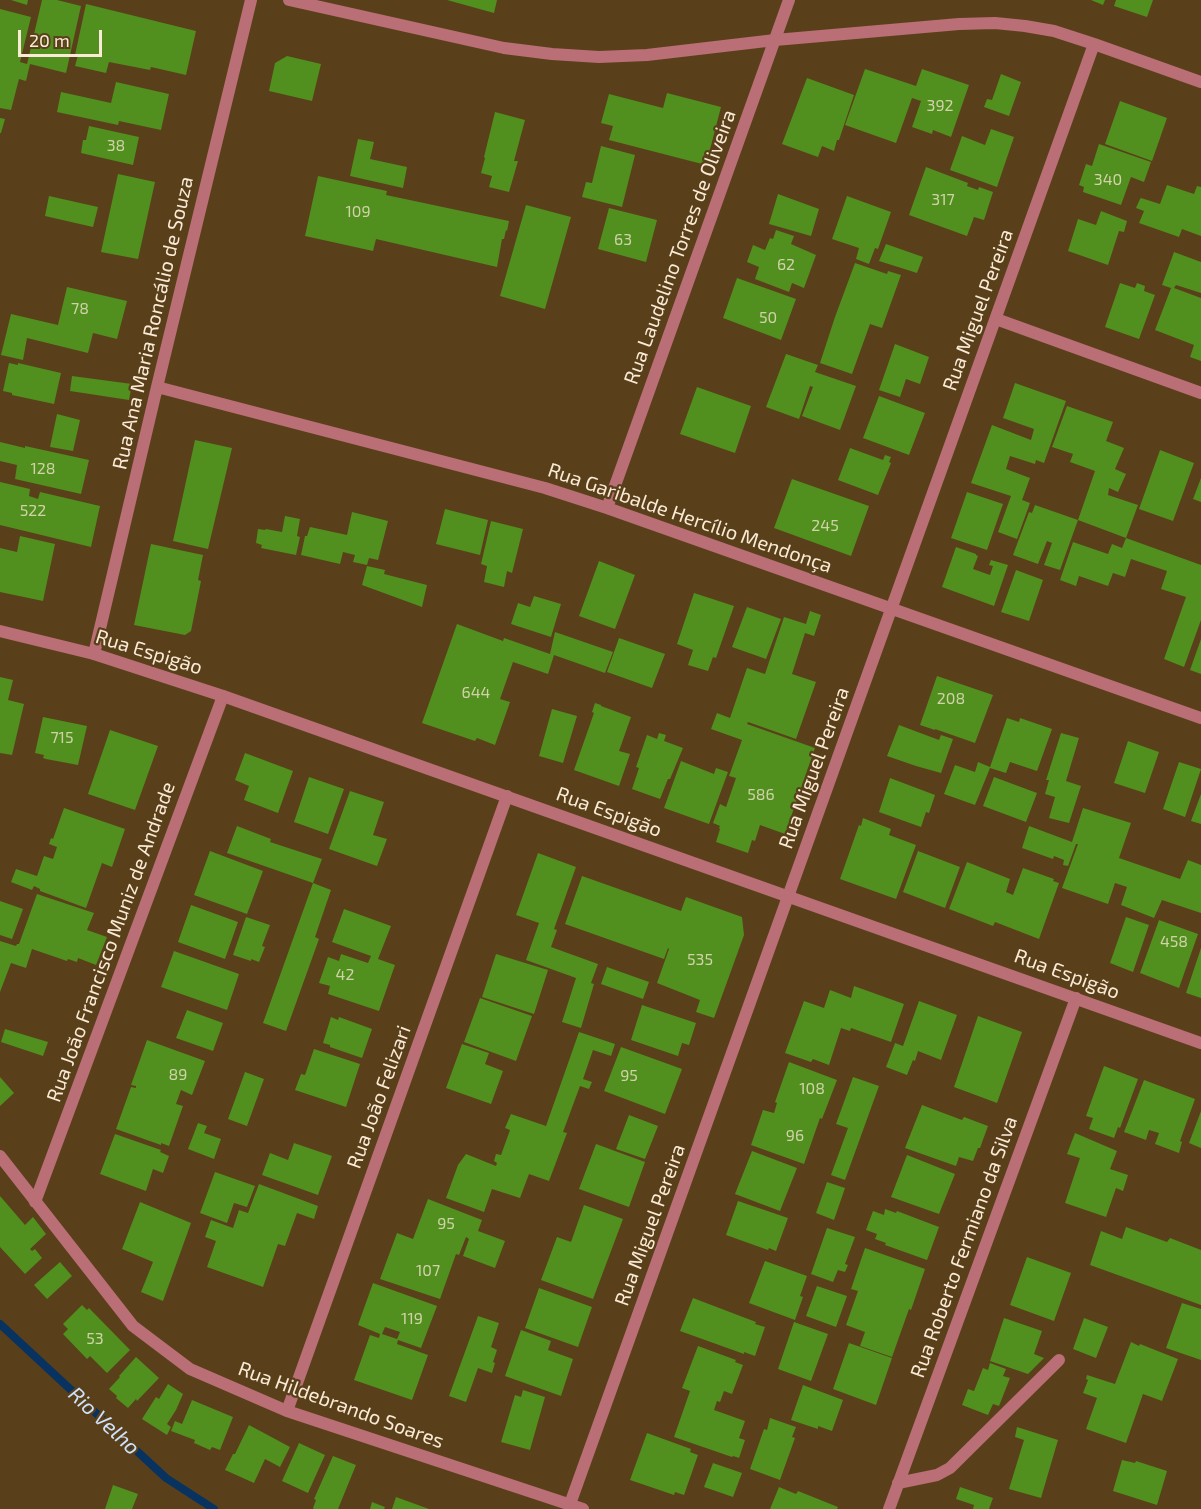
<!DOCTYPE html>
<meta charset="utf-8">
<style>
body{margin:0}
#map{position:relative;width:1201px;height:1509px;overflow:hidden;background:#59401a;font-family:"Exo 2",sans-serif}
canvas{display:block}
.scale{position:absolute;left:18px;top:30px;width:84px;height:27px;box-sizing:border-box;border:3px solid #faead6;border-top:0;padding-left:8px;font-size:18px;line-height:21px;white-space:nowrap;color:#faead6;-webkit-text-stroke:4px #59401a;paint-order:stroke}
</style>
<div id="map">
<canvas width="1201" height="1509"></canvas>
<div class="scale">20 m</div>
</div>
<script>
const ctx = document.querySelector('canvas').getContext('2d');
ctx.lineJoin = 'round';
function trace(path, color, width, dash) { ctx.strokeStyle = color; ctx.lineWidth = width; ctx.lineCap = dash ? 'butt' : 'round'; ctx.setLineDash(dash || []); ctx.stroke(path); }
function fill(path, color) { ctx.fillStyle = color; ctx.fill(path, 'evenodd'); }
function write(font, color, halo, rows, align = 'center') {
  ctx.font = font + ' "Exo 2",sans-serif'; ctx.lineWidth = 4.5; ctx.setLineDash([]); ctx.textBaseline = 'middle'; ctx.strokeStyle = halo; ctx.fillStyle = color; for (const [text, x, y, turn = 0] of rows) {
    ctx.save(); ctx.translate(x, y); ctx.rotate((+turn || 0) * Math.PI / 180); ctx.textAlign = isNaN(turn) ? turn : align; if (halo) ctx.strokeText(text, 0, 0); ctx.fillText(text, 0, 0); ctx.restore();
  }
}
trace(new Path2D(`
 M0,1324L166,1478L214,1509`), '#083260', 8);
fill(new Path2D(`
 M11,0H28L27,5Z
 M42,0H57L81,6L66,73L30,64L26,81L19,79L11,110L0,108V9L31,17L20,62L27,64Z
 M447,0H497L494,13Z
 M1091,0H1105L1103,5Z
 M1116,0H1153L1147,17L1114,6Z
 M86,4L196,31L186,75L151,67L150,70L109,62L106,73L75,66L78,55H75Z
 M287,56L321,64L312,101L269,91L275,63Z
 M865,69L916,86L922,69L969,85L951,137L933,130L932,134L912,127L921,101L912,98L896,143L845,125Z
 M1001,74L1021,82L1009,116L984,107L987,99L992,100Z
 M807,78L854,95L839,140H837L834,151L822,146L818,157L782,144Z
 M116,82L169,94L161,130L119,121L118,125L57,112L61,92L111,103Z
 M667,93L721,107L706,165L609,140L613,126L601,123L609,94L663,108Z
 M1120,101L1167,118L1152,161L1105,144Z
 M495,112L525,120L514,161H518L509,192L489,187L492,176L481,173L485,158L484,157Z
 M0,118L5,119L1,133H0Z
 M89,126L139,137L133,165L81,153L83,140H86Z
 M991,129L1014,137L997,187L950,170L962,136L985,145Z
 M358,139L374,142L370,159L407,167L403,188L350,176Z
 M1099,144L1151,162L1144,182L1131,177L1121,205L1083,192L1084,187L1079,185L1086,164L1092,166Z
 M601,146L635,155L622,207L582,197L586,182L592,183Z
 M926,167L968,183L967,186L978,190L979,187L993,192L984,220L974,217L967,236L909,215Z
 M118,174L155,182L138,259L101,252Z
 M318,176L387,191L386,195L509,221L507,231L506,230L504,239H502L497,267L376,239L373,251L305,236Z
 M1167,185L1194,194L1197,186L1201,187V236L1182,229L1179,237L1139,223L1144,211L1136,208L1140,199L1141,198L1160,204Z
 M778,194L819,209L811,236L769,224Z
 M49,196L98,207L93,227L45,216Z
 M847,196L891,212L878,249L875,248L869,264L856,259L859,248L832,239Z
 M526,205L571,217L545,309L500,296Z
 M609,208L657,220L646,262L598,249Z
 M1101,211L1127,221L1124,232L1119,231L1108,265L1068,251L1078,219L1096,225Z
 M776,230L794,236L791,244L816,255L804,288L792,283L789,292L755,279L759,267L747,262L753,245L765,250L770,238L773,239Z
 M886,244L923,257L917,273L879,261Z
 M1174,252L1201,262V293L1176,285L1174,288L1201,298V361L1190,357L1194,345L1155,330L1171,288L1162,285Z
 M855,263L887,274L888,271L901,275L882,328L870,324L852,374L820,363L835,317Z
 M737,278L796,299L781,340L723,318Z
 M1120,283L1135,288L1137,283L1145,286L1144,291L1155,295L1139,339L1105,327Z
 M67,287L127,301L117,339L93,333L88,353L27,338L23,360L1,355L11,314L58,325Z
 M895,344L929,357L920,384L906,379L900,397L879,390Z
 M786,354L818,365L815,372L856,386L840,430L802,416L813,387L810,386L799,419L766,407Z
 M9,363L18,365V363L61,373L54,404L12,395V393L3,391Z
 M72,376L132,384L129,400L70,391Z
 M1015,383L1066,401L1044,463L1036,460L1035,464L1010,456L1006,469L1030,478L1022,500L1030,503L1017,539L998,532L1011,496L971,483L992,425L1031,440L1034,429L1003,418Z
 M697,387L751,406L735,453L680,434Z
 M879,396L925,413L909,455L863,438Z
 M1067,406L1113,422L1106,441L1124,448L1115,469L1126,474L1118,492L1109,488L1108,495L1138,505L1126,538L1078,520L1095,471L1070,462L1073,454L1052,447Z
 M57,414L80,420L73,451L50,447Z
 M195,440L232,448L208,549L173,541Z
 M0,442L25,448V446L89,460L81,494L15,479L17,465L0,461Z
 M850,448L883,460L885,455L891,457L889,462L891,463L878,495L838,480Z
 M1160,450L1194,463L1173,521L1139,509Z
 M1201,478V502L1193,499Z
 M792,479L869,506L851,556L774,528Z
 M0,482L30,489L29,496L38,499L40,492L100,506L91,547L0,525Z
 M967,492L1003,504L987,550L951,538Z
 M1035,505L1078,520L1060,570L1044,565L1052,543L1047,541L1038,564L1013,555L1029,512L1032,513Z
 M445,509L488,520L480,555L436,544Z
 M352,512L388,521L378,560L369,558L367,565L353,562L355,555L343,552L340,564L301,555L305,536H307L310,527L347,535Z
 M285,516L300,519L297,536L300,537L296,555L261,548L262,545L256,543L258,529L265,530L266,529L282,532Z
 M491,521L523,529L512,573L507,571L504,587L484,582L487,566L481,564Z
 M20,536L55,544L43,601L0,592V548L17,552Z
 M1126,538L1201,565V620L1184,667L1164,659L1186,597L1161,589L1167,571L1131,559L1125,577L1113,573L1108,586L1079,576L1076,586L1060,580L1073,542L1108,554L1112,544L1122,548Z
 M151,544L203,555L198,580L201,581L191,631L185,635L134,625Z
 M956,547L976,554V555L978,556L973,569L990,575L993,566L989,565L991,560L1008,565L994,606L942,587Z
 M599,561L635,575L615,629L579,616Z
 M367,566L385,570L384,574L427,585L422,607L362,585Z
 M1016,570L1043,580L1029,621L1001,612Z
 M694,593L734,606L716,658L713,657L708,671L688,665L693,650L677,644Z
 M534,596L561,604L551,637L511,624L518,603L530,607Z
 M747,607L781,619L766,659L732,647Z
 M810,611L821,615L814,636L805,633L792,674L816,682L796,739L748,722L747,724L815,748L785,834L760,825L755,841L752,840L748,853L716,842L720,829L719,828L720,826L713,823L720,804L726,807L736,778L729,776L742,740L711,729L717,713L730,718L747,668L765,674L784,617L806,624Z
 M457,624L503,641L504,638L550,654L555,632L613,652L605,673L554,655L548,674L513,662L500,699L510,702L495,745L477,738L475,741L422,723Z
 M619,638L665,654L652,688L607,672Z
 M1201,639V674L1190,670Z
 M937,676L993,695L975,743L935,729V730L920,725Z
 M0,677L13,680L8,700L24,704L12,755L0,753Z
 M595,703L601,705V706L631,717L619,751L630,754L619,786L574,770L594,713L592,712Z
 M552,709L577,716L563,763L539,756Z
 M43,717L87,726L78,765L46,759L43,758L44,755L35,753Z
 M1007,718L1019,722L1020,718L1052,729L1037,771L1010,762L1006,773L990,768L975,805L944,794L955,765L975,772L978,762L990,767Z
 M899,725L939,740L941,735L953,739L941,773L916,766L887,756Z
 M110,730L158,746L135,810L88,794Z
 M659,733L666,735L664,741L683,748L670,779H668L660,799L632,789L639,768L636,767L647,735L657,739Z
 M1061,733L1079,738L1066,781L1081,786L1069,823L1049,818L1055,797L1045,794L1049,780H1046Z
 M1128,741L1159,752L1145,793L1114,783Z
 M245,753L293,771L278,813L244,800L249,786L235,780Z
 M681,761L714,774L716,768L728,772L709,824L664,808Z
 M1179,762L1201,769L1185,817L1163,809Z
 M309,777L344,789L328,834L294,822Z
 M994,777L1037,793L1026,822L983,806Z
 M890,778L935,795L929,813L926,812L921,827L879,812Z
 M350,791L384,802L373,835L387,839L377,866L329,849Z
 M1201,794V824L1191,821Z
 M64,808L125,829L112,867L102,863L86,908L40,891V889L34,886L32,890L11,882L16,869L37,876L44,856L53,859L57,847L49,844L51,838L53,839Z
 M1083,808L1131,823L1119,858L1180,879L1188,860L1201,865V913L1162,900L1154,918L1121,905L1127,887L1115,883L1108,904L1062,888L1078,844H1076L1068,866L1063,865L1064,860L1054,856L1053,859L1022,848L1029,826L1072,842Z
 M863,818L891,829L889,835L916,845L896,899L840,879L859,825L861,826Z
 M237,826L271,839L270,842L322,859L313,883L227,853Z
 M210,851L263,871L247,914L194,895Z
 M918,851L960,867L945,908L903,892Z
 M538,853L576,867L554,929L557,930L551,947L598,964L591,983L594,984L581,1028L562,1022L576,978L526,960L539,923L516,915Z
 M967,862L1010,879L1006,892L1013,895L1023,868L1054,879L1053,881L1059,883L1039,939L995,922L993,926L949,909Z
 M582,876L681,911L686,897L742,917L744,935L714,1018L696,1012L700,1000L657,983L669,949L668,948L664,959L565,924Z
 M313,883L331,890L315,937L319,939L286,1031L263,1023Z
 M37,894L94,913L87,930L107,937L96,965L78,958L77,962L68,959L67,961L32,949L26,968L11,963L0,992V941L16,946L17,944H19Z
 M0,901L23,909L12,939L0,935Z
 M191,905L238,922L225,959L178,942Z
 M344,909L391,926L378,959L395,965L379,1011L328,994L330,986L319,983L328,957L339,961L341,954L368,963L371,956L332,942Z
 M246,917L270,925L262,946L265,947L259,962L251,959V961L233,955Z
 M1126,917L1149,925L1133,972L1110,963Z
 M1159,920L1198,934L1179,988L1140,973Z
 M1201,948V998L1186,993Z
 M174,951L239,974L227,1010L161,987Z
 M496,954L548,970L534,1014L482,997Z
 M607,967L649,982L643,999L601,984Z
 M854,986L904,1004L891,1042L851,1028L850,1031L841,1028L829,1065L813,1059L811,1062L785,1053L804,1001L824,1008L830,990L851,998Z
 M480,998L532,1016L516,1061L464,1042Z
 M919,1001L957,1015L941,1060L918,1051L915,1061L913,1060L907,1075L886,1067L895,1043L903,1046Z
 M642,1005L696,1023L689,1045L682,1043L678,1056L631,1040Z
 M187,1010L223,1023L213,1051L176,1038Z
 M978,1016L1022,1032L997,1103L954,1087Z
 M331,1017L338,1020L339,1017L372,1029L362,1058L330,1047V1045L323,1043Z
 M5,1029L48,1042L43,1056L1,1042Z
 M579,1032L615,1044L611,1056L593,1050L583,1079L592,1082L589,1089L580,1086L563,1132L567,1133L549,1181L529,1174L520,1198L492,1189L484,1212L446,1198L458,1165L466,1154L496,1166L497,1163L494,1161L496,1154L501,1155L510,1130L505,1128L511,1114L546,1126Z
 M147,1040L205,1061L192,1095L181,1090L176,1104L183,1106L169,1146L161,1143V1145L116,1129L131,1087L136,1088V1086L131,1085Z
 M462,1044L489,1053L485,1064L503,1071L491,1104L446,1088Z
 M621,1047L682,1069L665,1114L604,1091Z
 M314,1049L360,1064L346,1107L295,1090L301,1074L305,1075Z
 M789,1062L837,1080L822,1119L820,1118L804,1164L751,1145L763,1110L774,1113L777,1103L775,1102Z
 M1104,1066L1138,1079L1120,1128L1118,1127L1114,1138L1089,1129L1093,1118L1086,1116Z
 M245,1072L264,1079L247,1126L228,1119Z
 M0,1077L14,1093L0,1106Z
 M853,1077L879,1086L845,1180L831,1175L848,1128L836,1124Z
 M1144,1080L1195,1099L1180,1141L1182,1142L1179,1153L1155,1144L1159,1133L1149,1130L1146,1140L1124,1132Z
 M922,1105L962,1120L964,1117L988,1126L980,1148H978L973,1161L959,1157L956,1166L905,1148Z
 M1201,1111V1148L1189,1143Z
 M629,1115L658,1126L645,1159L616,1149Z
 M198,1123L207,1126L204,1133L221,1139L214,1159L188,1149Z
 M1075,1133L1117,1151L1110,1169L1128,1175L1123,1191L1116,1188L1106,1217L1065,1203L1080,1158L1067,1154Z
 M115,1134L161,1150L160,1152L169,1156L163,1173L153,1169L146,1191L100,1174Z
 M294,1143L332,1156L318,1195L262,1175L270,1153L288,1160Z
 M596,1144L645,1162L629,1207L579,1189Z
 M752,1151L797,1168L780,1211L735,1194Z
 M907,1155L955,1174L939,1214L891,1197Z
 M215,1172L255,1186L247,1207L234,1203L227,1223L200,1213Z
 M827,1182L845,1188L834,1220L816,1213Z
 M259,1184L318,1206L314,1219L297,1213L285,1246L278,1244L263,1287L207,1267L216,1241L205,1237L211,1220L233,1228L239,1210L248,1213Z
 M0,1196L25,1225L33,1217L46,1234L30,1249L32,1251L35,1249L42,1258L25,1274L0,1247Z
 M428,1199L482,1220L478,1231L505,1241L495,1268L463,1256L469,1239L466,1237L459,1255L456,1254L440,1299L380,1279L397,1233L413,1239Z
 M738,1201L788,1218L776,1251L769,1248L768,1250L726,1235Z
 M140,1202L191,1223L163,1301L141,1292L153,1262L122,1249Z
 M584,1205L623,1219L593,1299L541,1280L557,1237L571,1242Z
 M885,1209L896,1213L897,1211L939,1227L927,1260L885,1245L886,1243L875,1239L877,1234L866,1230L873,1211L884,1215Z
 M1126,1227L1167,1242L1170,1238L1201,1250V1305L1090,1265L1101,1231L1122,1239Z
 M827,1228L855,1237L845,1264L848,1265L845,1272L838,1270L833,1282L811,1274Z
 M865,1248L925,1269L911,1310L909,1309L892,1357L860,1346L865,1332L846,1325L858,1291L851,1289Z
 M1027,1257L1071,1273L1054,1321L1010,1305Z
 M765,1261L807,1276L800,1296L803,1297L795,1320L749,1303Z
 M60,1262L72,1276L47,1299L34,1285Z
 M373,1283L437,1306L421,1348L398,1340L397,1344L428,1355L412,1400L354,1380L370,1335L379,1338L380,1334L358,1325ZM385,1327L400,1332L397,1339L382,1334Z
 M817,1286L847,1296L836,1327L806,1316Z
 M539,1288L592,1307L578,1347L525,1328Z
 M693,1298L756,1322L755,1324L765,1327L755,1356L744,1352V1354L680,1331Z
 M1182,1303L1201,1309V1360L1166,1348Z
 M82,1305L87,1310L89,1308L130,1350L107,1373L90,1356L87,1359L63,1334L68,1329L63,1324Z
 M478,1316L499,1323L491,1347L497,1350L493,1362L495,1363L492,1373L478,1368L466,1402L449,1396Z
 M1004,1318L1042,1331L1034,1354L1044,1358L1028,1374L990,1361Z
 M1084,1318L1108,1327L1096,1358L1073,1349Z
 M794,1322L828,1334L811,1381L778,1369Z
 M521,1330L551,1341L548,1350L573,1359L561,1396L505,1376Z
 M1131,1342L1139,1346L1140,1344L1178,1359L1162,1401L1143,1394L1126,1443L1086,1429L1097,1398L1083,1393L1088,1380L1086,1379L1087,1375L1115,1384Z
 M849,1343L892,1358L876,1405L833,1389Z
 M698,1346L736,1360L735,1362L743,1365L732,1394L724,1391L720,1402L717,1401L714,1410L745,1421L739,1438L745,1440L739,1458L733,1456L732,1457L674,1437L690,1391L682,1388Z
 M136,1357L159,1378L137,1401L136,1399L128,1408L116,1398L117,1396L109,1389L120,1377L119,1376Z
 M990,1363L1006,1369L1003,1376L1010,1378L999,1406L993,1404L988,1415L962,1405L968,1389L974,1391L983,1368L988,1370Z
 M168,1384L183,1394L176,1410L167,1424L171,1427L167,1435L142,1419L156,1397L159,1399Z
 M803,1385L843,1400L832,1431L818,1426V1429L791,1420Z
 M523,1390L545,1397L530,1450L501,1442L515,1395L521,1397Z
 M192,1400L233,1417L220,1450L212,1447L210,1450L194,1443L195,1440L171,1431L175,1421L182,1424Z
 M770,1418L796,1427L792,1437L795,1438L780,1480L750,1469L764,1429L767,1430Z
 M249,1425L290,1447L280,1467L265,1459L254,1483L225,1470L233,1454H235Z
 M1017,1427L1058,1440L1041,1498L1009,1489L1024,1440L1015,1437Z
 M647,1433L691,1449L690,1452L698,1455L684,1495L675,1492L674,1495L630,1480Z
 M299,1443L325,1455L308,1493L282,1481Z
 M333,1456L356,1465L338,1509H314L313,1508L316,1500L314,1499Z
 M1122,1460L1135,1463L1136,1461L1167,1471L1157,1505L1113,1491Z
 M713,1463L742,1473L733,1497L704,1487Z
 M113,1485L138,1494L132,1509H105Z
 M779,1487L796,1494L798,1491L838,1507L837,1509H770Z
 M960,1487L993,1498L989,1509H973L974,1505L956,1499Z
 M396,1497L429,1509H392Z
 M372,1502L385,1507L384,1509H370Z`), '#518f1e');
trace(new Path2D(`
 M289,0L504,48L552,54L599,57L647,55L775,40L959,24L995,23L1025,26L1054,31L1094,44L1201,82
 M996,319L1201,393
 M157,387L545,488L607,508L1201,718
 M607,508L789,0
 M94,654L157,387L251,0
 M0,1156L133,1326L190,1369L287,1411L583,1509
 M35,1202L223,696
 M287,1411L507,796
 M898,1483L937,1475L950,1468L1059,1360
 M570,1504L1094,44
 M889,1509L1076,998`), '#ba6e75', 12);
trace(new Path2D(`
 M0,631L94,654L223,696L1201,1043`), '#ba6e75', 12);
write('16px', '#d0d3a8', null, [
 ["392",940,106],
 ["38",116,146],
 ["340",1108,180],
 ["317",943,200],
 ["109",358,212],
 ["63",623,240],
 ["62",786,265],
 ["78",80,309],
 ["50",768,318],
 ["128",43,469],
 ["522",33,511],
 ["245",825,526],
 ["644",476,693],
 ["208",951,699],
 ["715",62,738],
 ["586",761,795],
 ["458",1174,942],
 ["535",700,960],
 ["42",345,975],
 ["89",178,1075],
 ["95",629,1076],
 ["108",812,1089],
 ["96",795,1136],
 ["95",446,1224],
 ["107",428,1271],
 ["119",412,1319],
 ["53",95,1339]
]);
write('20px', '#faead6', '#59401a', [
 ["Rua Laudelino Torres de Oliveira",680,247,-70],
 ["Rua Miguel Pereira",978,310,-70],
 ["Rua Ana Maria Roncálio de Souza",153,323,-77],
 ["Rua Garibalde Hercílio Mendonça",690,518,19],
 ["Rua Espigão",149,652,17],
 ["Rua Miguel Pereira",814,768,-70],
 ["Rua Espigão",609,812,20],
 ["Rua João Francisco Muniz de Andrade",111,942,-70],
 ["Rua Espigão",1067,974,20],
 ["Rua João Felizari",379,1097,-70],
 ["Rua Miguel Pereira",650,1225,-70],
 ["Rua Roberto Fermiano da Silva",964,1247,-70],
 ["Rua Hildebrando Soares",341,1405,20]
]);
write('italic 21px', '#d1e3fa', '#59401a', [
 ["Rio Velho",104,1421,43]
]);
</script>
